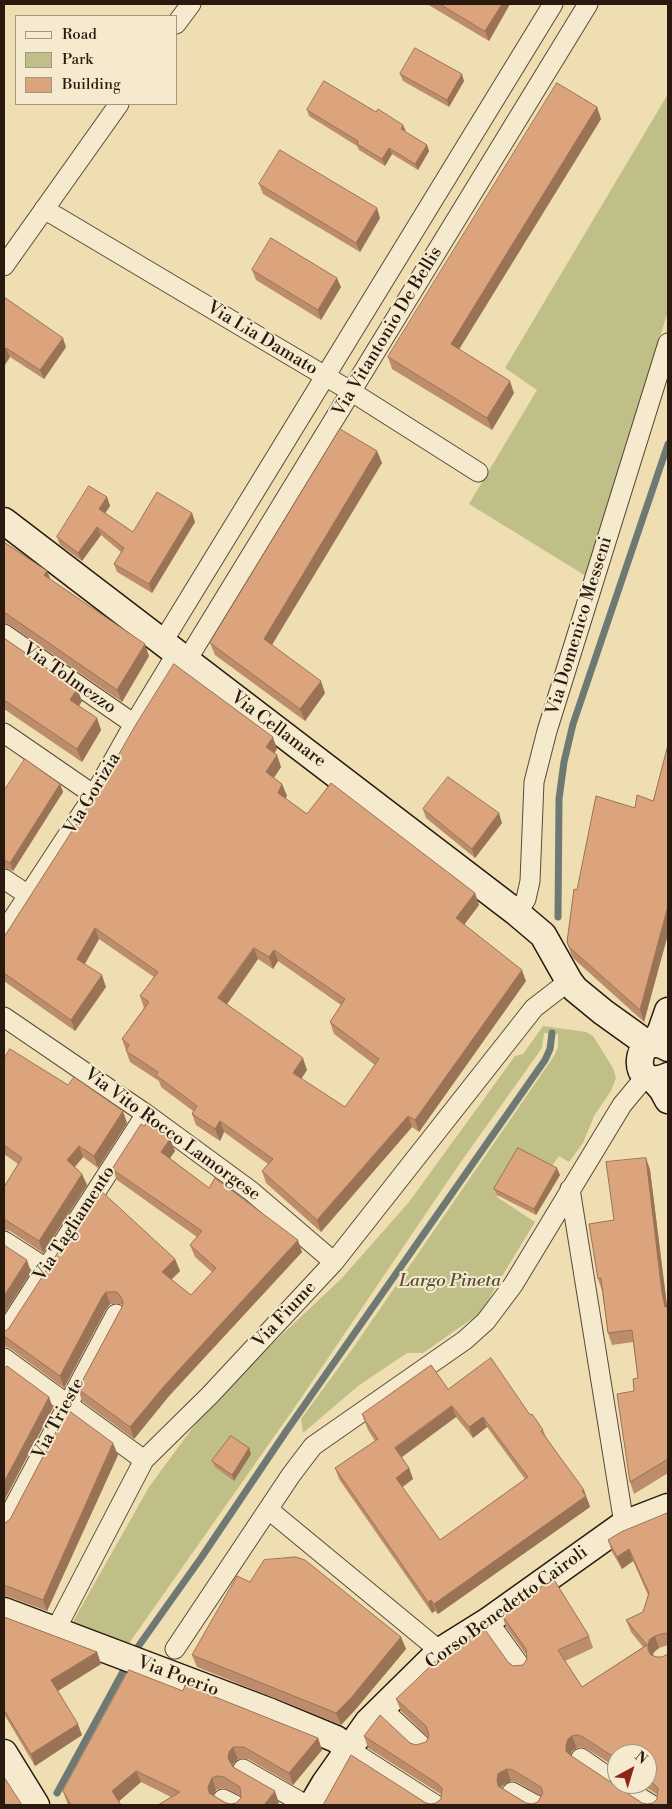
<!DOCTYPE html>
<style>
body{margin:0}
#map{position:relative;width:672px;height:1809px;overflow:hidden;background:#efdeb2;font-family:"Libre Bodoni",serif}
canvas{display:block}
.frame{position:absolute;inset:0;border:5px solid #29190f;pointer-events:none}
.legend{position:absolute;left:15px;top:15px;width:162px;height:90px;box-sizing:border-box;background:#f5eacd;border:1px solid #a39681;margin:0;padding:6px 9px;list-style:none;font-size:15px;color:#29190f}
.legend li{display:flex;align-items:center;gap:10px;height:25px}
.legend b{width:25px;border:1px solid #a39681}
.north{position:absolute;left:607px;top:1744px;width:50px;height:50px;box-sizing:border-box;background:#f5eacd;border:1px solid #a39681;border-radius:50%;rotate:39deg;font-size:14px;font-weight:700;line-height:20px;text-align:center;color:#29190f}
.north::after{content:'';display:block;margin:auto;width:18px;height:22px;background:#8f2418;clip-path:polygon(50% 0,100% 100%,50% 72%,0 100%)}
</style>
<div id="map">
<canvas width="672" height="1809"></canvas>
<div class="frame"></div>
<ul class="legend">
<li><b style="height:6px;background:#f5eacd"></b>Road</li>
<li><b style="height:14px;background:#c0bf87"></b>Park</li>
<li><b style="height:14px;background:#dca47c"></b>Building</li>
</ul>
<div class="north">N</div>
</div>
<script>
const ctx = document.querySelector('canvas').getContext('2d');
ctx.lineJoin = 'round';
function fill(path, color) { ctx.fillStyle = color; ctx.fill(path, 'evenodd'); }
function trace(path, color, width, dash) { ctx.strokeStyle = color; ctx.lineWidth = width; ctx.lineCap = dash ? 'butt' : 'round'; ctx.setLineDash(dash || []); ctx.stroke(path); }
function write(font, color, halo, rows, align = 'center') {
  ctx.font = font + ' "Libre Bodoni",serif'; ctx.lineWidth = 4; ctx.setLineDash([]); ctx.textBaseline = 'middle'; ctx.strokeStyle = halo; ctx.fillStyle = color; for (const [text, x, y, turn = 0] of rows) {
    ctx.save(); ctx.translate(x, y); ctx.rotate((+turn || 0) * Math.PI / 180); ctx.textAlign = isNaN(turn) ? turn : align; if (halo) ctx.strokeText(text, 0, 0); ctx.fillText(text, 0, 0); ctx.restore();
  }
}
fill(new Path2D(`
 M668,94V311L586,576L469,504L537,390L505,368Z
 M543,1026L586,1032L593,1036L613,1068L616,1078L611,1091L594,1116L583,1143L569,1162L559,1156L550,1169L526,1154L497,1197L535,1222L496,1286L483,1311L423,1353H407L358,1386L303,1433L301,1419L353,1348L554,1056L558,1047V1034L544,1033L542,1048L458,1166L297,1404L125,1649L71,1625L149,1487L202,1415L251,1364L342,1278L409,1202L515,1056L523,1054Z`), '#c0bf87');
trace(new Path2D(`
 M558,917L559,799L564,762L573,724L668,444
 M135,1651L201,1558L285,1433L545,1060L550,1049L552,1033
 M57,1793L125,1668`), '#6f7974', 7);
const street = new Path2D(`
 M176,24L191,4
 M44,209L352,392L478,472
 M4,266L119,104
 M4,634L134,724
 M162,643L553,4
 M187,660L588,4
 M4,733L94,795
 M4,879L28,895
 M517,913L526,899L530,881L534,782L547,731L668,343
 M4,932L94,795L134,724L177,653
 M4,1017L146,1114L251,1191L334,1262
 M570,1189L624,1524
 M4,1241L46,1268
 M4,1334L146,1114
 M4,1358L144,1460
 M269,1510L440,1651
 M4,1525L116,1314
 M488,1621L521,1667
 M55,1631L144,1460L210,1395L334,1262L534,1008L569,981
 M175,1649L291,1475L313,1446L465,1340L486,1321L513,1285L622,1105L646,1076
 M381,1708L422,1746
 M350,1750L436,1805
 M581,1758L617,1783
 M243,1769L306,1805
 M618,1784L652,1805
 M512,1792L536,1805
 M223,1799L235,1805`);
const secondary = new Path2D(`
 M4,521L517,913L543,935L569,981L575,989L603,1012L649,1045
 M654,1044L661,1031L668,1011
 M668,1048C633,1026 628,1095 668,1076
 M654,1080L662,1089L668,1100
 M4,1611L271,1712L336,1739L350,1750
 M4,1753L36,1805
 M312,1805L325,1783L368,1722L440,1651L488,1621L624,1524L668,1507`);
trace(street, '#5a4a38', 21);
trace(secondary, '#29190f', 29);
trace(street, '#f5eacd', 19);
trace(secondary, '#f5eacd', 26);
fill(new Path2D(`
 M427,4H510L489,41Z
 M400,74L464,81L449,107L403,81Z
 M597,107L601,119L459,349L514,393L492,430L392,369L388,357Z
 M307,110L405,132L427,145L429,151L418,170L392,154L385,166L359,150L357,146L309,116Z
 M259,184L380,218L360,252L263,194Z
 M252,270L341,287L321,320L256,280Z
 M4,297L66,347L44,379L10,357L4,366Z
 M377,451L382,463L272,645L325,693L305,721L215,655L210,643Z
 M107,497L110,506L105,513L133,532L192,513L195,522L152,593L117,572L114,564L121,552L101,535L82,561L60,545L57,537Z
 M4,542L47,571L50,579L149,656L122,702L10,625L4,623Z
 M4,638L77,689L82,701L79,706L97,718L101,730L82,762L4,709Z
 M668,745V934L644,1022L574,959L571,954L567,942L577,890L635,808L653,801Z
 M277,749L274,753L277,755L281,767L274,778L282,784L287,796L285,798L307,814L475,893L479,905L464,925L526,981L419,1132L412,1127L321,1232L266,1183L262,1171L268,1164L224,1132L220,1141L196,1125L192,1114L193,1111L161,1087L159,1081L130,1062L122,1039L144,1008L140,996L154,977L99,939L85,964L106,987L75,1031L4,981V937ZM258,959L273,969L278,961L341,1005L330,1022L334,1034L375,1065L345,1107L301,1079L307,1070L227,1004Z
 M60,784L63,792L13,871L4,868V791Z
 M423,809L502,823L475,858L426,818Z
 M4,1059L127,1123L98,1168L83,1157L75,1167L82,1174L87,1185L43,1253L10,1231L4,1230V1187L18,1164L4,1154Z
 M144,1126L170,1139L175,1151L170,1158L209,1188L302,1252L169,1396L134,1439L82,1401L78,1389L122,1307V1305L121,1304H110L106,1309L64,1388L11,1349L4,1346V1332L175,1259L180,1271L171,1279L191,1295L212,1272L195,1257L190,1245L197,1237L117,1180L112,1169Z
 M646,1158L650,1170L667,1305V1307H668V1473L634,1494L630,1482L634,1391L638,1378L633,1342L612,1345L608,1333L602,1291L598,1279L614,1220Z
 M560,1175L536,1215L497,1195L494,1189Z
 M448,1389L530,1415L543,1430L546,1437L588,1501L590,1507L438,1614L435,1611L432,1613L339,1479L335,1468L375,1441L368,1430L362,1414ZM456,1417L473,1438L487,1427L525,1479L440,1540L402,1487L413,1479L409,1468L402,1457Z
 M249,1448L251,1454L234,1481L215,1467L212,1461Z
 M118,1455L47,1611L9,1597L4,1596V1523H5Z
 M668,1513V1645L659,1648L655,1651L652,1655L668,1805H323L426,1803L431,1804L436,1803L441,1799L442,1795L368,1748L364,1736L410,1743L416,1745L426,1742L428,1737L401,1711L396,1699L508,1662L513,1666L523,1665L527,1659V1656L506,1627L502,1615L589,1636L593,1648L565,1661L582,1687L643,1647L631,1632L626,1620L643,1612L648,1595L633,1561L622,1569L612,1552L608,1540ZM582,1747L587,1749L617,1768V1754H647V1784H641L658,1795L657,1799L653,1803L647,1804L642,1803L570,1755L572,1751L577,1748ZM511,1781L517,1782L541,1796L538,1802L532,1804L526,1803L502,1788V1786Z
 M250,1582L401,1637L406,1649L355,1710L341,1725L197,1667L192,1655Z
 M4,1617L97,1652L101,1664L58,1691L82,1735L35,1766L4,1714Z
 M183,1691L318,1738L322,1750L293,1785L248,1759H238L233,1764V1766L279,1803L277,1805H158L171,1797L141,1782L119,1801L121,1805H68L63,1791ZM222,1788L228,1789L241,1797V1798L236,1803L231,1804L226,1803L214,1796L216,1790Z`), '#bd8d6b');
fill(new Path2D(`
 M502,4H510L489,41L485,31Z
 M462,74L464,81L449,107L447,100Z
 M597,107L601,119L455,356L451,344Z
 M403,125L406,131L401,129Z
 M427,145L429,151L418,170L415,164Z
 M389,148L392,154L385,166L382,159Z
 M377,208L380,218L360,252L356,243Z
 M337,278L341,287L321,320L318,310Z
 M63,338L66,347L44,379L40,370Z
 M6,348L10,357L4,366V351Z
 M510,381L514,393L492,430L487,418Z
 M377,451L382,463L268,651L264,639Z
 M107,497L110,506L102,518L99,509Z
 M192,513L195,522L152,593L149,584Z
 M97,527L101,535L82,561L78,553Z
 M47,571L52,583L44,575Z
 M145,644L149,656L122,702L117,690Z
 M321,681L325,693L305,721L300,709Z
 M77,689L82,701L74,713L70,700Z
 M97,718L101,730L82,762L77,749Z
 M273,737L277,749L271,759L266,747Z
 M277,755L281,767L270,783L266,772Z
 M60,784L63,792L13,871L10,863Z
 M282,784L287,796L282,804L278,793Z
 M499,813L502,823L475,858L472,849Z
 M475,893L479,905L460,930L456,918Z
 M668,906V934L644,1022L640,1010Z
 M95,928L99,939L81,970L77,959Z
 M254,948L258,959L223,1010L218,998Z
 M274,950L278,961L273,969L269,957Z
 M522,970L526,981L419,1132L415,1120Z
 M102,975L106,987L75,1031L71,1020Z
 M303,1058L307,1070L297,1085L293,1073Z
 M123,1111L127,1123L98,1168L94,1156Z
 M408,1116L412,1127L321,1232L317,1220Z
 M220,1121L224,1132L220,1141L215,1129Z
 M170,1139L175,1151L166,1164L161,1152Z
 M79,1146L83,1157L71,1171L67,1160Z
 M646,1158L650,1170L668,1315L665,1307L662,1293Z
 M557,1168L560,1175L536,1215L534,1209Z
 M82,1174L87,1185L43,1253L39,1241Z
 M298,1240L302,1252L169,1396L134,1439L130,1427L165,1385Z
 M175,1259L180,1271L167,1284L162,1272Z
 M27,1260L31,1272L4,1314V1296Z
 M106,1292L110,1304L106,1309L64,1388L60,1376L102,1297Z
 M49,1397L53,1408L4,1501V1482Z
 M452,1406L456,1417L399,1459L395,1448Z
 M483,1417L487,1427L473,1438L469,1427Z
 M113,1443L118,1455L47,1611L43,1600Z
 M249,1448L251,1454L234,1481L232,1475Z
 M409,1468L413,1479L400,1489L396,1478Z
 M584,1490L590,1507L438,1614L434,1604Z
 M629,1549L633,1561L622,1569L617,1557Z
 M431,1600L435,1611L432,1613L428,1602Z
 M655,1636L659,1648L655,1651L652,1656L648,1650V1644L650,1639Z
 M401,1637L406,1649L355,1710L341,1725L336,1713Z
 M97,1652L101,1664L56,1692L51,1680Z
 M78,1724L82,1735L35,1766L31,1754Z
 M572,1736L577,1748L572,1751L570,1757L566,1751V1745L568,1739Z
 M318,1738L322,1750L293,1785L289,1773Z
 M233,1747L238,1759L233,1764L232,1770L228,1758L229,1752Z
 M507,1769L511,1781L502,1786L501,1793L497,1781L498,1774Z
 M136,1771L141,1782L117,1803L112,1791Z
 M212,1778L216,1790L212,1799L213,1805L208,1787Z
 M275,1791L279,1803L277,1805H264Z`), '#9a7357');
const building = new Path2D(`
 M440,4H502L485,31Z
 M415,48L462,74L447,100L400,74Z
 M324,81L376,112L378,109L403,125L401,129L427,145L415,164L389,148L382,159L357,144L358,141L307,110Z
 M557,83L597,107L451,344L510,381L487,418L388,357Z
 M280,150L377,208L356,243L259,184Z
 M271,238L337,278L318,310L252,270Z
 M4,297L63,338L40,370L6,348L4,351Z
 M340,429L377,451L264,639L321,681L300,709L210,643Z
 M89,486L107,497L99,509L133,532L157,492L192,513L149,584L114,564L124,548L97,527L78,553L57,537Z
 M4,542L47,571L44,575L145,644L117,690L4,612Z
 M4,638L77,689L70,700L97,718L77,749L4,700Z
 M174,664L273,737L266,747L277,755L266,772L282,784L278,793L307,814L331,783L475,893L456,918L522,970L415,1120L408,1116L317,1220L262,1171L273,1159L220,1121L215,1129L192,1114L197,1106L156,1075L158,1072L126,1051L129,1045L122,1039L149,1002L140,996L158,972L95,928L77,959L102,975L71,1020L4,973V937L99,789L135,726ZM254,948L269,957L274,950L345,999L330,1022L379,1059L345,1107L293,1073L303,1058L218,998Z
 M668,745V906L640,1010L569,947L567,942L574,889L577,890L596,796L635,808L637,795L653,801Z
 M25,759L60,784L10,863L4,860V791Z
 M448,777L499,813L472,849L423,809Z
 M10,1049L68,1085L74,1077L123,1111L94,1156L79,1146L67,1160L82,1174L39,1241L4,1219V1187L22,1158L4,1145V1059Z
 M147,1122L170,1139L161,1152L209,1188L215,1178L298,1240L165,1385L130,1427L78,1389L122,1307L123,1302L121,1297L117,1292H106L102,1297L60,1376L4,1336V1332L9,1328L99,1189L175,1259L162,1272L191,1295L216,1268L190,1245L202,1231L112,1169L141,1124L144,1126Z
 M518,1148L557,1168L534,1209L494,1189Z
 M646,1158L662,1293L665,1307H668V1459L630,1482L617,1394L634,1391L633,1379L638,1378L632,1330L608,1333L601,1278L598,1279L589,1224L614,1220L606,1162Z
 M4,1245L27,1260L4,1296Z
 M491,1358L530,1415L532,1414L543,1430L541,1431L584,1490L582,1491L586,1496L434,1604L431,1600L428,1602L335,1468L378,1439L364,1419L365,1418L362,1414L431,1365L448,1389ZM452,1406L469,1427L483,1417L528,1477L440,1540L396,1478L409,1468L395,1448Z
 M7,1366L49,1397L4,1482V1371Z
 M68,1410L113,1443L43,1600L4,1585V1523H5L10,1519Z
 M231,1436L249,1448L232,1475L212,1461Z
 M668,1513V1635L665,1633L655,1636L650,1639L648,1644V1650L651,1655L657,1657H662L668,1654V1805H323L351,1755L426,1803L431,1804L436,1803L441,1799L442,1788L438,1784L364,1736L380,1715L410,1743L416,1745L426,1742L429,1736L426,1726L396,1699L441,1656L483,1627L508,1662L513,1666L523,1665L527,1659L526,1649L502,1615L553,1578L589,1636L558,1650L582,1687L647,1645L626,1620L643,1612L649,1593L629,1549L617,1557L608,1540L621,1532ZM578,1735L583,1737L617,1759V1754H647V1779L654,1784L658,1788L657,1799L653,1803L647,1804L642,1803L570,1755L566,1751V1745L568,1739L572,1736ZM507,1769L513,1770L541,1787L543,1793L538,1802L532,1804L526,1803L498,1786L497,1781L498,1774Z
 M296,1557L305,1560L401,1637L351,1698L336,1713L192,1655L237,1576L250,1582L264,1560Z
 M4,1617L97,1652L51,1680L78,1724L31,1754L4,1710Z
 M129,1670L183,1691L185,1685L318,1738L289,1773L244,1747H233L229,1752L228,1758L233,1767L275,1791L264,1805H158L180,1792L136,1771L112,1791L121,1805H71L63,1791ZM218,1776L224,1777L240,1787L241,1798L236,1803L231,1804L226,1803L209,1793L208,1787L212,1778Z
 M4,1777L20,1802L22,1805H4Z`);
fill(building, '#dca47c');
trace(building, '#9a7357', 1);
write('18px', '#29190f', '#f5eacd', [
 ["Via Vitantonio De Bellis",388,332,-59],
 ["Via Lia Damato",262,339,31],
 ["Via Domenico Messeni",580,626,-73],
 ["Via Tolmezzo",69,679,35],
 ["Via Cellamare",278,730,37],
 ["Via Gorizia",93,794,-59],
 ["Via Vito Rocco Lamorgese",172,1135,36],
 ["Via Tagliamento",75,1224,-57],
 ["Via Fiume",285,1315,-47],
 ["Via Trieste",59,1419,-62],
 ["Corso Benedetto Cairoli",507,1608,-36],
 ["Via Poerio",178,1677,20]
]);
write('italic 18px', '#564b33', '#f5eacd', [
 ["Largo Pineta",450,1282]
]);
</script>
